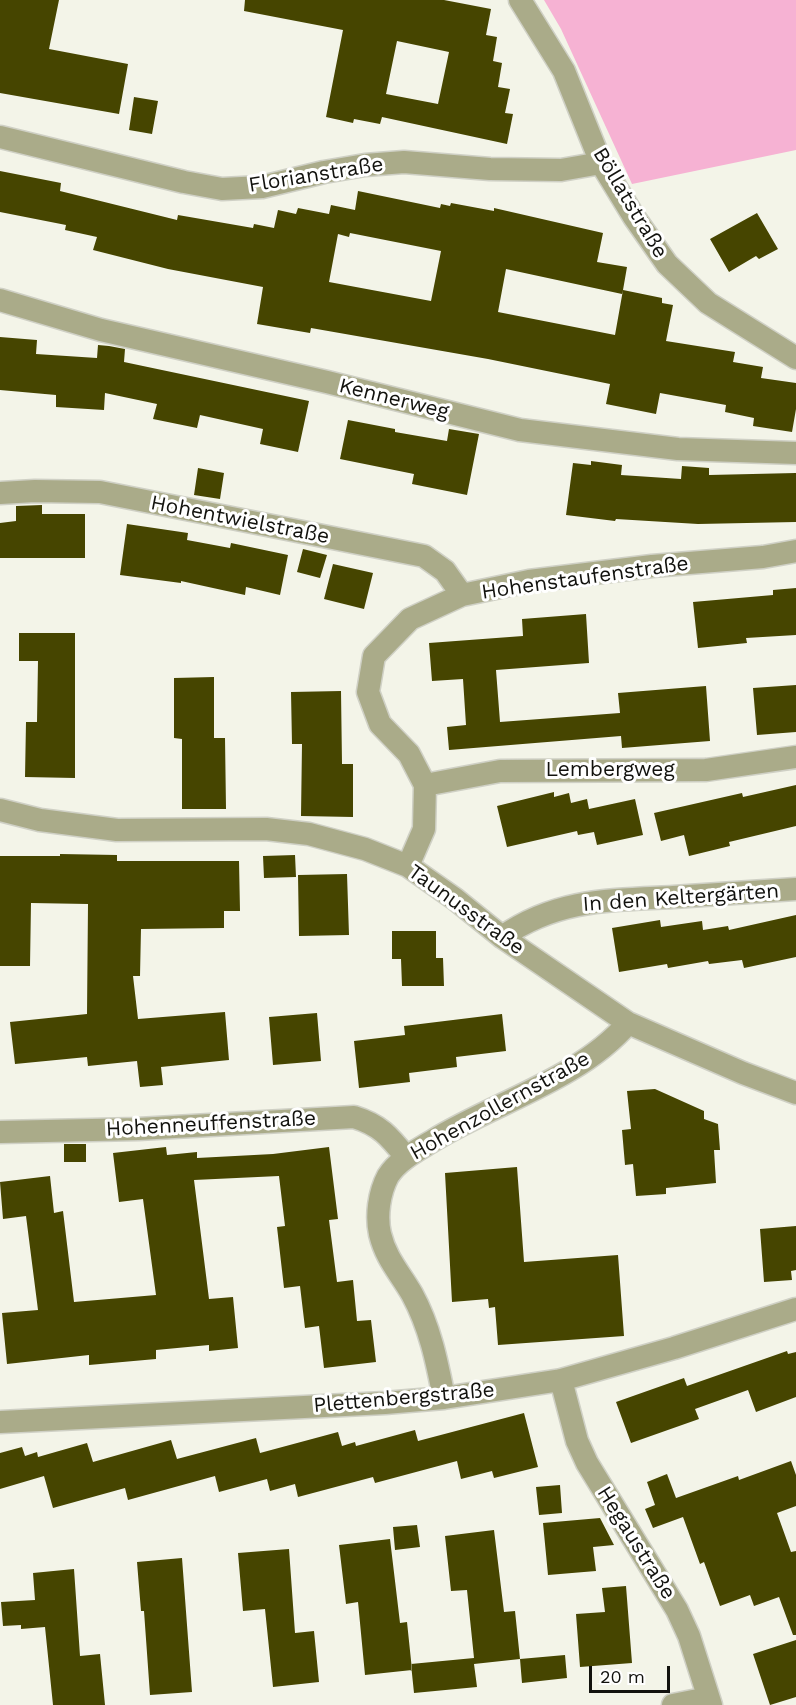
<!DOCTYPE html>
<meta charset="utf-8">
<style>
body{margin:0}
#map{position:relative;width:796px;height:1705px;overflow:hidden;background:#f3f4e8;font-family:"Work Sans",sans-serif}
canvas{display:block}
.scale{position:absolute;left:589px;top:1666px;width:81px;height:27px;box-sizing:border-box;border:3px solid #12120e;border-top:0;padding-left:8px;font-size:18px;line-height:21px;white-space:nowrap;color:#12120e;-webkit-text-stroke:4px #fff;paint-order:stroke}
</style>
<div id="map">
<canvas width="796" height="1705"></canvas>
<div class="scale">20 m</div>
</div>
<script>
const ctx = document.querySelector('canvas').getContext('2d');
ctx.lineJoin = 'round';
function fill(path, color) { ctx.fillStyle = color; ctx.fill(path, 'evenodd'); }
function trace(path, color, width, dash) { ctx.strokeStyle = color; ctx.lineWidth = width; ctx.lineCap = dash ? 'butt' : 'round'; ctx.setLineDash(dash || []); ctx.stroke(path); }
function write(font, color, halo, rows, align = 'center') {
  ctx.font = font + ' "Work Sans",sans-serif'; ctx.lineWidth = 6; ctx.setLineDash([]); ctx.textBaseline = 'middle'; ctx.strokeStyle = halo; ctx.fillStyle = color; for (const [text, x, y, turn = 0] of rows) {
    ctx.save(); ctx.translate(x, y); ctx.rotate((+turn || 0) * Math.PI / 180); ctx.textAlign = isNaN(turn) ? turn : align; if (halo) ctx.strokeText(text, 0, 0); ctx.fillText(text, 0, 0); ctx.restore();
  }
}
fill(new Path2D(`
 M544,0H796V150L632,184L561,29Z`), '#f6b2d3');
fill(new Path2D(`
 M0,0H59L49,49L128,64L119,114L0,93Z
 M245,0H444L491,9L486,35L497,37L493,61L502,63L498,87L510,89L505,113L513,114L507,144L382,117L380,124L354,119L353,123L326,117L343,30L244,11ZM397,41L449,52L438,104L386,94Z
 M134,97L158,101L152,134L129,130Z
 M0,171L61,183L60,191L177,220L178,215L253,228L254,224L274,228L278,210L296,214L298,208L329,214L331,205L355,210L358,191L440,208L441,204L450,206L451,203L494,211V208L603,233L597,262L627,267L623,290L662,298V303L673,305L666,341L735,352L733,362L763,367L761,378L796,383V409L792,432L753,426L754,418L725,412L726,405L660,393L656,414L606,404L610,384L488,359L311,328L310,333L257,324L263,287L168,269L93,250L97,237L65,230L66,225L0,212ZM350,233L441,251L431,301L329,282L338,234L349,237ZM506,269L622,294L623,290L615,335L498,312Z
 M757,213L778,249L759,259L756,256L729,272L710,239Z
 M0,337L37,340L36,354L97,358L98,345L109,346L125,349L124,362L309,401L298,452L260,444L263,429L200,415L197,428L153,419L157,404L105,393L104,410L56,407V395L0,390Z
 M348,420L395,429V432L447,441L449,429L479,434L467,495L412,484L414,474L340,459Z
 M591,461L622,465L621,475L681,479L682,466L709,468V475L796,473V522L698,524L616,519L615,521L566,515L573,463L591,465Z
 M198,468L224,473L220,499L194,495Z
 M42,505V514H85V558H0V523L16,521V506Z
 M127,524L188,533L187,540L230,548L231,543L288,555L280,595L246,587L245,595L181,581V583L120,575Z
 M303,549L327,555L320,578L297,572Z
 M333,564L373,573L364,609L324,599Z
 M796,588V635L746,638L747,643L698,648L693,602L773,595V590Z
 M586,614L589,663L496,670L500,722L620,713L618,693L706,686L710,741L622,748L621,736L449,750L447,727L466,725L463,679L432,681L429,643L523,636L522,619Z
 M19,633H75V778L25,777L26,722H37L38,661H19Z
 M214,677V738H225L226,809H182V739L174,738V678Z
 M796,685V732L757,735L753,688Z
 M341,691L342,764H353V817L301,816L302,744H292L291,692Z
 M796,785V826L729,842L730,846L689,856L684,835L661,841L654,813L742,793L743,797Z
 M554,792V797L569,793L571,803L587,799L589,809L635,799L643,835L597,845L594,832L578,835L577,831L507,847L497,806Z
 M60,854L117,855V861H239L240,911H224V928L141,929L140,976H133L138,1019L225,1012L229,1060L161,1067L163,1085L140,1087L137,1061L88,1066L87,1057L15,1064L10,1022L87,1014L88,904L31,903L30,966H0V856H60Z
 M295,855L296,877L264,878L263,856Z
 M347,874L349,935L299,936L298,875Z
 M796,915V957L744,968L742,960L709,964L708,961L668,968L667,964L619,972L612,928L660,920L661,927L702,921L703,930L728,926L729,930Z
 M392,931H436V958H443L444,986H402L401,959H392Z
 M317,1013L321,1061L273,1065L269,1017Z
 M502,1014L506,1051L456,1057L457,1067L409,1073L410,1082L359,1088L354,1041L405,1035L404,1026Z
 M655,1089L704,1111V1119L718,1124L720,1150H714L716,1183L666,1188V1194L636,1196L633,1164L625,1165L622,1130L631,1129L627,1091Z
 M64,1144H86V1162H64Z
 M166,1147L167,1155L197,1152V1158L273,1154L329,1147L338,1219L329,1220L337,1282L353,1280L357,1321L371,1320L376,1362L324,1368L319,1326L305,1328L300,1286L284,1288L277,1227L285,1226L279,1176L194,1180L209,1299L233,1297L238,1348L209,1351V1345L156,1350V1359L89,1365V1355L7,1364L2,1313L38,1310L26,1216L3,1219L0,1182L50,1176L54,1213L63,1211L74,1302L156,1295L143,1199L119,1202L113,1153Z
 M517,1167L524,1262L618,1255L624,1336L498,1345L495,1307L489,1308L488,1299L452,1302L445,1173Z
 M796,1226V1270L791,1271L792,1280L764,1282L760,1229Z
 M787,1351L788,1354L796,1352V1397L756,1412L748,1390L695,1409L699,1419L631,1443L616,1402L684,1378L687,1386Z
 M524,1413L538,1467L494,1478L492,1471L461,1479L457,1461L375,1483L373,1477L298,1497L295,1484L270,1491L267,1479L219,1492L215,1476L128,1500L125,1488L53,1508L44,1476L0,1489V1453L22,1447L25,1456L37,1452L38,1457L87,1443L93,1462L171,1440L177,1459L256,1438L260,1453L338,1432L342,1446L355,1442L356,1446L415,1430L418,1441Z
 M791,1461L796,1475V1506L777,1513L791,1552L796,1551V1635H793L779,1597L754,1606L750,1595L720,1606L704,1562L700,1564L683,1517L653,1528L645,1509L655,1505L647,1482L667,1474L676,1498L738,1476L739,1480Z
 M560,1485L562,1513L539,1515L536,1487Z
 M600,1518L614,1545L593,1547L596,1571L548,1575L543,1523Z
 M417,1525L420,1547L395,1550L393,1527Z
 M494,1530L504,1612L515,1611L520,1659L565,1655L567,1678L522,1683L520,1659L474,1664L477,1687L414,1693L411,1664L474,1658L467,1590L451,1591L445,1536Z
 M390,1539L400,1623L407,1622L412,1670L365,1675L358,1602L346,1604L339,1545Z
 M289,1549L295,1633L314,1631L319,1682L273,1687L265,1609L243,1611L238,1553Z
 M182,1558L192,1692L150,1695L144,1611H141L137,1562Z
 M74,1569L80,1656L100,1654L105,1705H53L45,1627L21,1629V1625L3,1626L1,1602L35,1600L33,1573Z
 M626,1586L632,1663L580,1667L576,1614L605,1612L602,1588Z
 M796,1640V1697L770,1705L753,1654Z`), '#464500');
const street = new Path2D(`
 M520,0L564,71L601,163L634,217L667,264L708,303L796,358
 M0,137L184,182L222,189L262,187L324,172L365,165L404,162L490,169L561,170L601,163
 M0,300L101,330L327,382L520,430L678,449L796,453
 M0,493L35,491L100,492L424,556L445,571L462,595
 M425,785L500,771L706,770L796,757
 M0,810L40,820L117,830L266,829L309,834L365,849L408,866L455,899L502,937L628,1023L743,1073L796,1093
 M408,866L424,829L425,785L409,754L380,724L368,692L374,656L410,619L462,595L529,581L652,566L763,557L796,551
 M502,937C556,899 609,900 673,897C714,894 755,892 796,889
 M0,1132L138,1129L354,1117C380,1125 389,1136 406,1157
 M561,1380L577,1441L587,1463L677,1610L689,1636L711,1705
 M444,1398C437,1362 430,1327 412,1294C400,1273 386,1259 380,1234C376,1216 379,1193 388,1176C398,1160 418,1150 434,1140C496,1102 580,1079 628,1023
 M0,1422L385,1403L444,1398L561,1380L674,1348L796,1309
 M673,1705L708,1698`);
trace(street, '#cfd0c5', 25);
trace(street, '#aaab89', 22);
write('21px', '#12120e', '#fff', [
 ["Florianstraße",316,175,-9],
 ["Böllatstraße",630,203,59],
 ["Kennerweg",394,399,14],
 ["Hohentwielstraße",240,520,11],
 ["Hohenstaufenstraße",585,578,-8],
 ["Lembergweg",610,770],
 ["In den Keltergärten",681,898,-4],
 ["Taunusstraße",466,910,36],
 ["Hohenzollernstraße",500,1106,-29],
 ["Hohenneuffenstraße",211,1124,-3],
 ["Plettenbergstraße",404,1398,-5],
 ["Hegaustraße",636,1543,58]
]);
</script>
